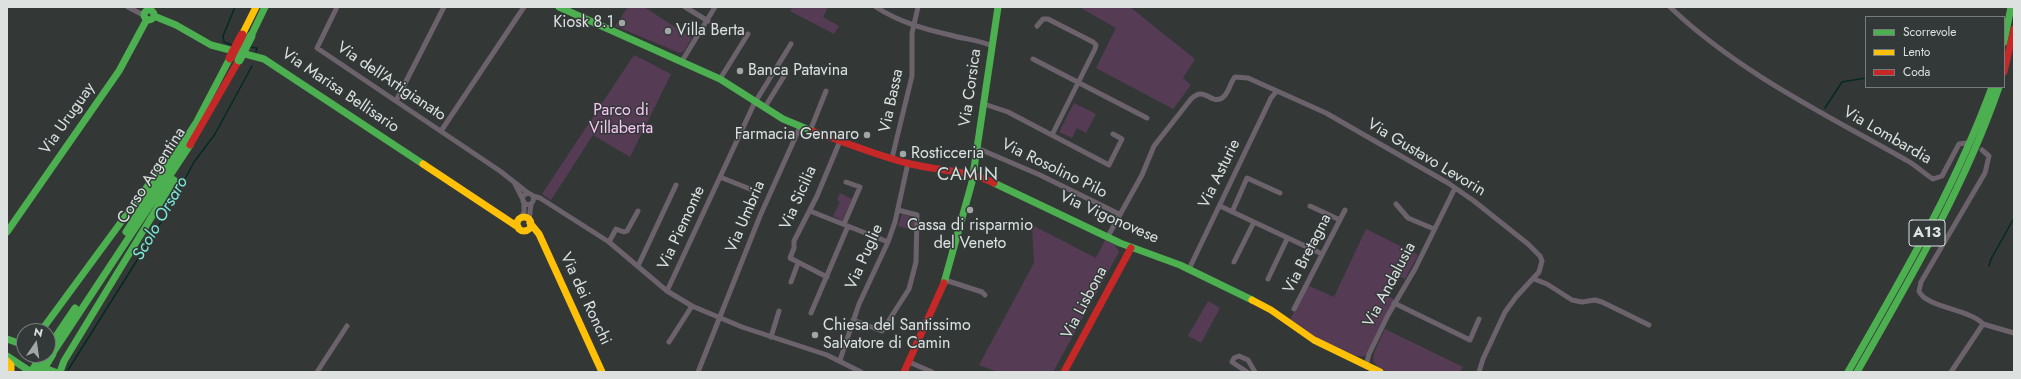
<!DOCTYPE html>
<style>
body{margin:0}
#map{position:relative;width:2021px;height:379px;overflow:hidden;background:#333837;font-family:Jost,sans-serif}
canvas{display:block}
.frame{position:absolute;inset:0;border:8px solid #dde1e0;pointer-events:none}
.legend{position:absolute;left:1865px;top:16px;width:140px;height:72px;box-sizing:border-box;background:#323938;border:1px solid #767c7b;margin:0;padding:5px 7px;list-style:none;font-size:12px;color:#dde1e0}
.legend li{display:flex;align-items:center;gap:8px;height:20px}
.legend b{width:20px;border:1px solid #767c7b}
.north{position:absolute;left:16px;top:323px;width:40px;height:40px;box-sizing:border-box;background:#323938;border:1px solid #767c7b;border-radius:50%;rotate:13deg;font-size:11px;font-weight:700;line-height:16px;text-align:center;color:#dde1e0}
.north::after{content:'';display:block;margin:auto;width:14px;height:18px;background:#a2a6a5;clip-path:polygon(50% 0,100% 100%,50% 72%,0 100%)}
</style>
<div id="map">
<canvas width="2021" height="379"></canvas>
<div class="frame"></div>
<ul class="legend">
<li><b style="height:5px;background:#4caf50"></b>Scorrevole</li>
<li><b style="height:5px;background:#ffc107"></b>Lento</li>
<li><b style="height:5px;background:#c62828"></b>Coda</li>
</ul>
<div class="north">N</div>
</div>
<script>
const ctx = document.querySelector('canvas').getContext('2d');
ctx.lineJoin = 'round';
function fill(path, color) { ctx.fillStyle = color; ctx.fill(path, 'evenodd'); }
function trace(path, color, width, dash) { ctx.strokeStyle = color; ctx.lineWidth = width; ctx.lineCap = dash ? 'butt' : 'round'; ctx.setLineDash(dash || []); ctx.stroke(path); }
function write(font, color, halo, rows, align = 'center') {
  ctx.font = font + ' Jost,sans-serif'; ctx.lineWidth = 3; ctx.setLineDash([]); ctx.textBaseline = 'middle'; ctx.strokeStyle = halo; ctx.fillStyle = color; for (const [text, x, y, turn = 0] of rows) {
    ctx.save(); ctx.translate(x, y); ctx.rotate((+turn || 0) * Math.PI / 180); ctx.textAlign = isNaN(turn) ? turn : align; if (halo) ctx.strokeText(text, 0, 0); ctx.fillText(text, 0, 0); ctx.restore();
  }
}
fill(new Path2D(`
 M628,7H644L692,38L684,51L680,53L615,26Z
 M793,7H828L823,17L839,26L834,34L790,11Z
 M1079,7H1130L1195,59L1183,78L1191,85L1173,109L1096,68L1116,28Z
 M634,55L671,74L630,157L593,135L551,200L542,194Z
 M1074,103L1096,114L1086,133L1077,128L1072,138L1059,132Z
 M840,193L852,199L842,221L833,216L840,202L837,200Z
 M902,214L914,218V231L898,226Z
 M1032,225L1096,258L1105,240L1115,245L1119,252L1053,372H998L979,365L1034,263Z
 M1366,229L1418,255L1405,279L1393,273L1383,293L1395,300L1368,351L1365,356C1344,360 1307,332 1290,320L1307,285L1334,297Z
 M1208,301L1220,308L1201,343L1188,336Z
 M1385,329L1463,367L1460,372H1388L1378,367L1373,361L1374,353Z`), '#563b55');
trace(new Path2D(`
 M232,45L224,42L223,36L235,7
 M250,47L257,48L256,52
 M1825,108L1842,82L1866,78
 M1989,266L1991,259L2014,218
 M68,370L168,211L194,162L215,134L252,66`), '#052923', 1.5);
trace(new Path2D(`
 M128,7L145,16
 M337,7L317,48L500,171L528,193
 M685,7L708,21
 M876,7C899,22 924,29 950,35C964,39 979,40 992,46
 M1670,7C1738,72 1825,114 1906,160C1916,165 1923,173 1933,179L1942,176L1959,144L1967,143
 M1037,26L1043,19H1048L1093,42L1096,45L1095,49L1052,135
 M1033,59L1147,118
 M682,61L715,7
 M720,79L748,34
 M396,101L444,7
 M984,104L1008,112L1109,165L1122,139L1113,134
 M765,107L786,73
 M441,131L524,7
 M810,131L826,91
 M977,148L1040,175L1119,214
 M1982,150L1989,156L1985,173L1921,282L1919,291C1926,308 1970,309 1983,324
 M892,158L912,76V33L918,7
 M720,177L750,189
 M514,182L523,200
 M522.5 199a5.5 5.5 0 1 1 11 0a5.5 5.5 0 1 1-11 0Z
 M533,196L540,198L609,242L667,291L692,306L742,327L827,355L861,372
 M1396,204L1408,218L1434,229
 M1220,206L1322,254
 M1310,206L1340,220
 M810,211L888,242
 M1232,212L1247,178L1280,193
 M521,218L524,212V202
 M529,220L531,204
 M844,224L860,187L846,182
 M1107,238L1142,175L1154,146L1191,99C1205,85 1210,105 1222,98C1229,94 1230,82 1235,77L1248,78L1326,113L1448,183L1474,201L1528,244L1540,256L1542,261L1539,272L1516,297L1505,312L1483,359L1479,372
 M609,242L616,229L624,232L627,231L638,211
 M1234,262L1254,222
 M638,266L676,185
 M1189,269L1271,98L1276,92
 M827,277L790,258L794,248V241L817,196L840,141
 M1268,279L1287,239
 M1534,279L1547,284L1572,300L1582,302L1595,300L1602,302L1649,325
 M945,280L982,292L985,295
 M791,282L798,263
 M667,291L754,104L791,44
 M1394,303L1470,340L1479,319
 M1294,309L1345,210
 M811,313L848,226
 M853,320L882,331L909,289L916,262L917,215L898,210
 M771,337L779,311
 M669,342L692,306
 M840,360L859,304L888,242L895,222L908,163
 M909,362L932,372
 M1366,366L1369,354L1388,315L1415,269L1455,188
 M317,372L347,326
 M698,372L760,216L800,127
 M1247,372L1232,362L1234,358L1239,356L1248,360L1255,372
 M1951,372L1983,324L2014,333`), '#6b626b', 5);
trace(new Path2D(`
 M559,7L720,79L783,119L812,131
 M144 15a5 5 0 1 1 10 0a5 5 0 1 1-10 0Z
 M154,16L176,25L211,45L264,59L423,164
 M251,36L265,7
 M2004,42L2011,7
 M994,183L1120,243L1180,265L1252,300
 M7,232L119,71L147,19
 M126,232L196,123L230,58
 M944,283L972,182L998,7
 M41,331L166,161
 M7,339L24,345
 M48,348L75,308
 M52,354L190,145
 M27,355L47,369L55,372
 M7,356L31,372
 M60,372L64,361L174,180
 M1848,372C1901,279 1955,188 1992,87
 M1857,372C1910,279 1964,188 1999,87`), '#4caf50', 7);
trace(new Path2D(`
 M242,35L256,7
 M423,164L518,227
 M517 224a7 7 0 1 1 14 0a7 7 0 1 1-14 0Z
 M530,223L539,234L602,372
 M1252,300L1271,310L1314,340L1380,372
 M7,361L11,365V372`), '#ffc107', 7);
trace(new Path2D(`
 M2004,72L2014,29
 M812,131C845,142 878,156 911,164C939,171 967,170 994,183
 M190,145L239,60
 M904,372L944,283
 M1064,372L1131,248`), '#c62828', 7);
trace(new Path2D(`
 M239,60L251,36
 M32,372L43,355
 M41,372L52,354`), '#4caf50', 9);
trace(new Path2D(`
 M230,58L242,35`), '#c62828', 9);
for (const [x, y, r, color] of [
 [622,23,4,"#a2a6a5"],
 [668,31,4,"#a2a6a5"],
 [740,71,4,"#a2a6a5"],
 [867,135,4,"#a2a6a5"],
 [903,154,4,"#a2a6a5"],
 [970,210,4,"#a2a6a5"],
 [815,335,4,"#a2a6a5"]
]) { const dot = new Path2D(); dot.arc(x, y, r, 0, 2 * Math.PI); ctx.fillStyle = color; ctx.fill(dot); trace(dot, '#323938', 1.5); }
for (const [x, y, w] of [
 [1927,233,36]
]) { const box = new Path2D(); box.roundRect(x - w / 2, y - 13, w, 26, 3); ctx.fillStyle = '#323938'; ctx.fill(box); trace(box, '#dde1e0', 1); }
write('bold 15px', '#dde1e0', null, [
 ["A13",1927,233]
]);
write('16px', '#dde1e0', '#323938', [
 ["Kiosk 8.1",614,23,"right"],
 ["Villa Berta",676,31],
 ["Banca Patavina",748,71],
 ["Farmacia Gennaro",859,135,"right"],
 ["Rosticceria",911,154],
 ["Cassa di risparmio",970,226,"center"],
 ["del Veneto",970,244,"center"],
 ["Chiesa del Santissimo",823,326],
 ["Salvatore di Camin",823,344]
], 'left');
write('16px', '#dde1e0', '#323938', [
 ["Via dell'Artigianato",391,82,34],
 ["Via Corsica",971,88,-82],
 ["Via Marisa Bellisario",340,91,34],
 ["Via Bassa",892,101,-78],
 ["Via Uruguay",68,119,-55],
 ["Via Lombardia",1887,136,30],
 ["Via Gustavo Levorin",1426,158,31],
 ["Via Rosolino Pilo",1054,169,26],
 ["Via Asturie",1220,174,-64],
 ["Corso Argentina",152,176,-57],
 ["Via Sicilia",799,198,-66],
 ["Via Umbria",746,217,-67],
 ["Via Vigonovese",1109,218,24],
 ["Via Piemonte",682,228,-65],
 ["Via Bretagna",1308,254,-63],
 ["Via Puglie",865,257,-66],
 ["Via Andalusia",1390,285,-62],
 ["Via dei Ronchi",585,299,65],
 ["Via Lisbona",1085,303,-62]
]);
write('16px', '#fac6f6', '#323938', [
 ["Parco di",621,111],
 ["Villaberta",621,129]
]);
write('italic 17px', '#7cedda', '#323938', [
 ["Scolo Orsaro",161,219,-60]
]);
ctx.letterSpacing = '1px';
write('18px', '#d3ddda', '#323938', [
 ["CAMIN",968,176]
]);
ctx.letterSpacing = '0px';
</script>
